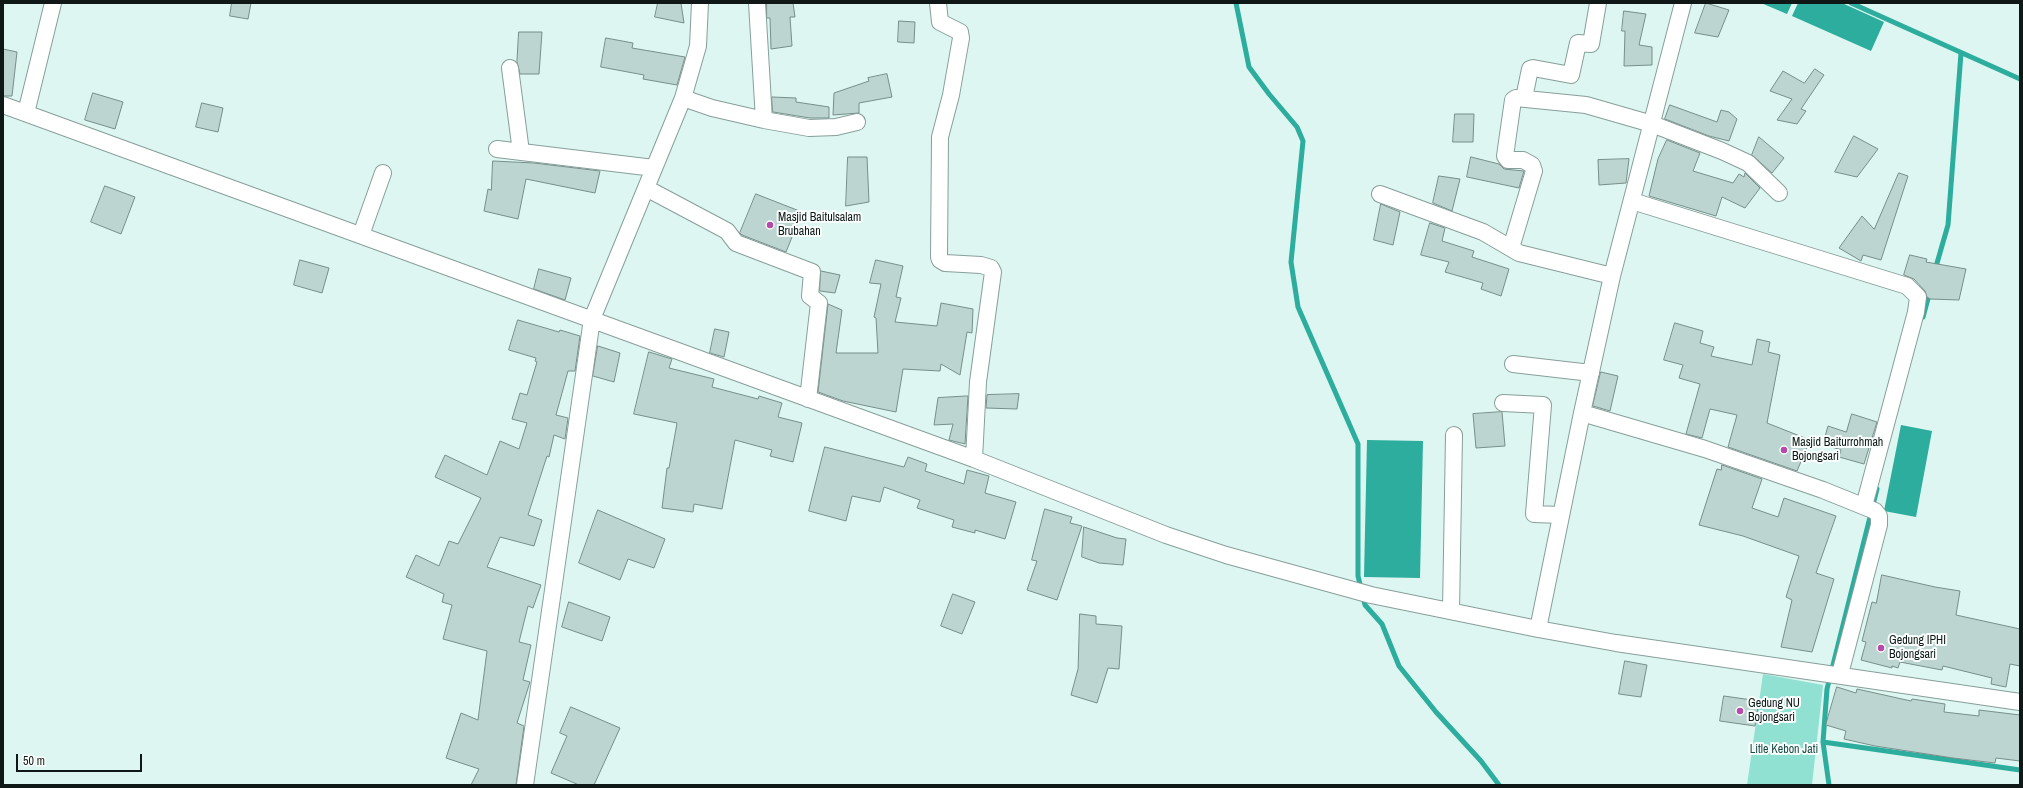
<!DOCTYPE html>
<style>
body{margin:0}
#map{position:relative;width:2023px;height:788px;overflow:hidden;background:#ddf6f1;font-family:"Archivo Narrow",sans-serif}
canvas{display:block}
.frame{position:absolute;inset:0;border:4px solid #0f1817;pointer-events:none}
.scale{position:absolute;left:16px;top:754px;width:126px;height:18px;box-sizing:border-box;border:2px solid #0f1817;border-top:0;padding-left:5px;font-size:12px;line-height:14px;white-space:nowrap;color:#0f1817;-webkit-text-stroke:3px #f9fefd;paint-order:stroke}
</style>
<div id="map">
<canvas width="2023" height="788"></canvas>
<div class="frame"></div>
<div class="scale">50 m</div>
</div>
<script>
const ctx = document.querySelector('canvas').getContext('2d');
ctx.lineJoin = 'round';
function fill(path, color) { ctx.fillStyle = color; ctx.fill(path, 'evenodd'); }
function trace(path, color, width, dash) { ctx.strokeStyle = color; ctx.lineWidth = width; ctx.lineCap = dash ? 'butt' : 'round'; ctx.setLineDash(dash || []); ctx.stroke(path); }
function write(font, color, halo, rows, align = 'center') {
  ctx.font = font + ' "Archivo Narrow",sans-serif'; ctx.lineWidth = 4; ctx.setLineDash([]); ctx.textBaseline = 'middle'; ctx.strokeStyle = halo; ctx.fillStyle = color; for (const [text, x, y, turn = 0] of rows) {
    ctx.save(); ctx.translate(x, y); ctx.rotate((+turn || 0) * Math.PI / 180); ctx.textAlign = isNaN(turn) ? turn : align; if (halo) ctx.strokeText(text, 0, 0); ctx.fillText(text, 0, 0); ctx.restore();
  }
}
fill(new Path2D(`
 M1763,674L1823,685L1812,785H1747Z`), '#91e1d3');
fill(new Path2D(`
 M1761,3H1792L1787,14Z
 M1798,3H1842L1884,22L1871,51L1792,16Z
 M1901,425L1932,431L1916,517L1884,511Z
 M1367,440L1423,441L1420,578L1364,577Z`), '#2cad9d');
trace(new Path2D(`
 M1236,3L1249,67L1269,94L1297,127L1303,141L1291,262L1298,307L1358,444V576L1365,605L1382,624L1399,666L1436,712L1481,761L1499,785
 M1851,3L2020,79
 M1935,270L1948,225L1961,53
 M1923,317L1930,291
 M1823,742L2020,770
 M1829,785L1823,742L1827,689L1877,489`), '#2cad9d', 5);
const building = new Path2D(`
 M232,3H251L248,19L230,16Z
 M658,3H681L684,23L655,17Z
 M767,3H793L795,17H790L792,46L771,49L770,18H767Z
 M1706,3L1729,10L1718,37L1695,33Z
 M1624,11L1646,14L1639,45L1652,47V65L1624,66L1625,31H1622Z
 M899,21L915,22L914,43L898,42Z
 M519,32H542L539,74H520L517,62Z
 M606,38L633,43L632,48L685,57L677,85L643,79L644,75L601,67Z
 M3,49L17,52L12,96H3Z
 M1815,69L1824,75L1801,109L1806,111L1797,124L1777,120L1792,99L1770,91L1783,71L1804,83Z
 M887,74L892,97L859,103V113L833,115L834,93L869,81L868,78Z
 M93,93L123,102L115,129L85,120Z
 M772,97L796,98V102L829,107V118H810L773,112Z
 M202,103L223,108L218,132L196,127Z
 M1670,105L1717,122L1721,110L1729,112L1737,119L1729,141L1709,136L1665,119Z
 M1455,114H1474L1473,142H1453Z
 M1854,136L1878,149L1857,177L1835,172Z
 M1759,137L1784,158L1772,173L1752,155Z
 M1667,140L1700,153L1693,171L1733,183L1739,174L1744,177L1745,173L1760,188L1745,208L1722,197L1716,216L1649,196L1658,159Z
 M848,157H867L869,202L846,206Z
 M1471,157L1499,164L1504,169L1524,171L1519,188L1467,177Z
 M1629,159L1626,183L1599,185L1598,160Z
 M493,161L534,163L600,171L595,193L526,179L518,219L484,211L488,189L491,190Z
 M1899,173L1908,176L1881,260L1863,255L1861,261L1839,248L1862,216L1874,229Z
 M1439,176L1460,179L1452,211L1433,203Z
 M105,186L135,197L121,234L91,222Z
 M756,194L802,212L786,252L742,235L740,233Z
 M1381,204L1400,212L1393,245L1374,240Z
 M1430,223L1445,228L1442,241L1474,251L1472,257L1509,269L1501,296L1481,289L1483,283L1445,272L1449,262L1421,255Z
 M1910,255L1927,259L1926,262L1966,269L1959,300L1930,299L1927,297L1925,291L1914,279L1904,275Z
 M300,260L329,268L322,293L294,285Z
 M876,260L903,266L896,297L901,298L895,322L937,326L941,303L973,309L972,333L967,332L960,375L941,364L940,371L903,369L896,412L843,401L818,392L828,304L842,310L836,353H878L876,318L874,317L881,284L870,283Z
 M539,269L571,278L565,300L534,289Z
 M821,271L840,275L835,293L820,291Z
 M518,320L559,332L560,330L580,336L575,371H568L556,415L568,418L565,439L554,435L549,457L547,456L528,515L542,520L534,546L500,537L487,567L541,585L533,608L528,606L519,642L531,645L523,680L530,682L517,723L524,726L516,785H471L479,769L446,758L461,713L478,720L487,651L443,639L452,605L442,602L444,594L406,577L416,555L439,566L449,541L458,544L481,498L435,477L445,455L487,475L500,441L519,449L527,423L512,419L520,393L527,395L537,362L535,361L536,358L509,350Z
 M1675,323L1703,331L1700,343L1714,347L1711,356L1752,365L1757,339L1770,342L1768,352L1780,355L1767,423L1810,440L1797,471L1728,447L1737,415L1710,409L1702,438L1686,434L1700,384L1679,378L1683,365L1664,360Z
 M715,329L729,332L724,357L710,353Z
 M598,346L620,353L614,382L593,376Z
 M649,352L672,359L669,368L714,379L712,387L758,399L759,396L782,403L778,417L802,423L793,462L770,456L772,450L735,440L722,509L694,504L693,512L662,508L667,468H669L677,423L634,414Z
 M1601,372L1618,376L1610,411L1593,406Z
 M1019,394L1017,409L986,408L987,395Z
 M966,396H968L965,444L949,440L953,424L934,425L938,398Z
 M1502,412L1505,446L1476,448L1473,414Z
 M1852,414L1877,422L1864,464L1839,457L1841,450L1823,444L1828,426L1846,432Z
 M825,447L904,467L908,457L927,464L925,471L964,484L967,470L989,476L985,493L1016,502L1005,539L975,530V533L952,527L954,520L917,508L920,500L884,487L880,502L852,496L846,521L809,511Z
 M1722,465L1762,479L1752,508L1778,517L1784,498L1836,516L1816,573L1834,579L1812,652L1781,647L1792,600L1786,597L1799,556L1743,536L1699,525L1717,469L1721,470Z
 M1045,509L1072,517L1070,523L1082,526L1057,600L1027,590L1037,561L1032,560Z
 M598,510L665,539L654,568L628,559L620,580L579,563Z
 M1084,527L1117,538L1126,539L1123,565L1099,563L1082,557Z
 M1882,575L1935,587L1960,591L1956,615L2020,629V666L2010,664L2006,687L1991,684L1992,678L1943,666L1942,670L1900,662L1898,668L1892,666V668L1861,660L1866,642L1862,641L1872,602L1876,603Z
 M953,594L975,602L962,634L941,626Z
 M569,602L610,617L602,641L562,627Z
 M1080,614L1096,616V624L1122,626L1119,669L1108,668L1097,703L1071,695L1078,669Z
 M1625,661L1647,665L1641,697L1619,694Z
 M1837,687L1856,693L1857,689L1911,701L1912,699L1945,704L1944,712L1979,716V710L2020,715V761L1996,758L1995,763L1953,758L1875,746L1844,739L1846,731L1826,725Z
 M1724,696L1759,701L1755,726L1720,721Z
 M571,707L620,728L594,785H579L551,773L567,736L560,733Z`);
fill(building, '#bdd5d1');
trace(building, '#778e89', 1);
const minor = new Path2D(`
 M757,3L764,120
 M938,3L940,22L960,32L961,38L951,95L940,137L939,257L940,260L945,263L981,265L991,268L993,272L978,382L974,459
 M510,68L521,152
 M683,98L712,108L764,120L809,128L836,127L857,122
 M1524,98L1530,69L1533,68L1571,75L1578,43L1591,44L1598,3
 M3,105L974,459L1166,535L1226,555L1371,595L1538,629L1616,643L2020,702
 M26,113L53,3
 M497,149L654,168
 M646,188L727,231L736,243L812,272L810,296L819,303L808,399
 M1380,194L1483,232L1519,253L1612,276
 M1632,201L1907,286L1918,297L1916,312L1864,506
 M361,235L383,173
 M1511,248L1534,171L1532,165L1523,160H1508L1505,156L1513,100L1516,98L1586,105L1652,124L1722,151L1748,163L1779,193
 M1513,364L1591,373
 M1503,403L1543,405L1534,514L1561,515
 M1582,413L1705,449L1823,490L1875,511L1879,516V525L1840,674
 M1451,611L1454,435
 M1538,629L1582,413L1612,276L1683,3
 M525,785L592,319L683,98L698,46L700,3`);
trace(minor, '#879f9a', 18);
trace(minor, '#fff', 16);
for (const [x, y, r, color] of [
 [770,225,4,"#b64aa9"],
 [1784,450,4,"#b64aa9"],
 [1881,648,4,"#b64aa9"],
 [1740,711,4,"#b64aa9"]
]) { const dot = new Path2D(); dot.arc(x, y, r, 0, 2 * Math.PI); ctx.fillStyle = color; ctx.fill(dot); trace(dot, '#f9fefd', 1.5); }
write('12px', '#0f1817', '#f9fefd', [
 ["Masjid Baitulsalam",778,218],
 ["Brubahan",778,232],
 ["Masjid Baiturrohmah",1792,443],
 ["Bojongsari",1792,457],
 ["Gedung IPHI",1889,641],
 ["Bojongsari",1889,655],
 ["Gedung NU",1748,704],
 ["Bojongsari",1748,718]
], 'left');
write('12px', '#184c45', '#f9fefd', [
 ["Litle Kebon Jati",1784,750]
]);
</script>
